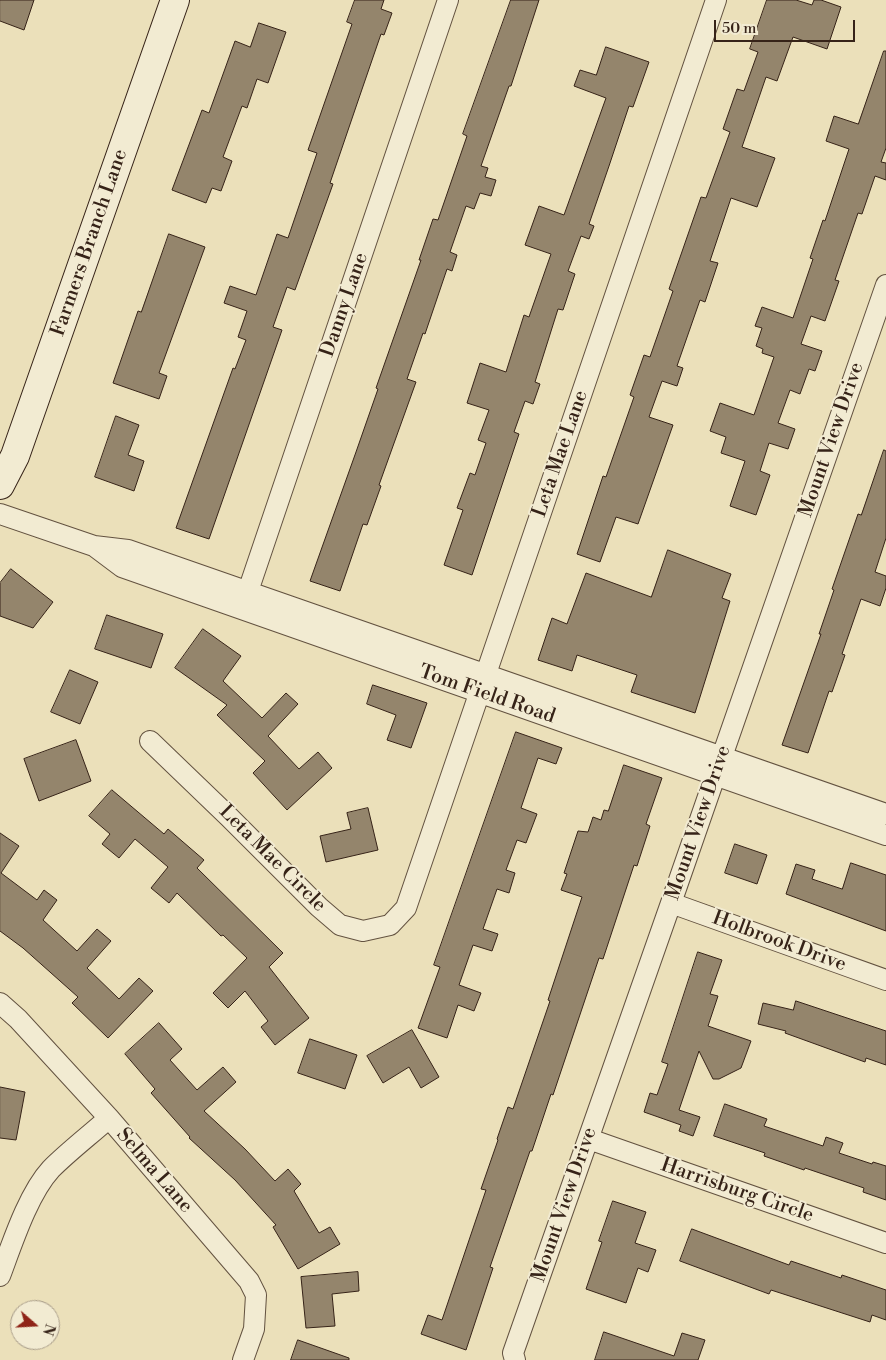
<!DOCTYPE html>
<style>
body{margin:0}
#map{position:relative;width:886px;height:1360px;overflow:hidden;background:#ebe0ba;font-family:"Libre Bodoni",serif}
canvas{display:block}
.north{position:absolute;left:10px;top:1300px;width:50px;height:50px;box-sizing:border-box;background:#f2ebd2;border:1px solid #a79b88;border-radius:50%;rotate:109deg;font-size:14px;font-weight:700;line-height:20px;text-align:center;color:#362318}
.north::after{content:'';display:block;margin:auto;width:18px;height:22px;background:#8f2418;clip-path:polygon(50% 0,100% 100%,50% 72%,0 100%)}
.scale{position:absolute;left:714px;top:20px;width:141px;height:22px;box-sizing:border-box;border:2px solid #362318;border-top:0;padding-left:6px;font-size:15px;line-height:18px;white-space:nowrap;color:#362318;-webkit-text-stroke:4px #f2ebd2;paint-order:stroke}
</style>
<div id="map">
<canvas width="886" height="1360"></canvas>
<div class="north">N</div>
<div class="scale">50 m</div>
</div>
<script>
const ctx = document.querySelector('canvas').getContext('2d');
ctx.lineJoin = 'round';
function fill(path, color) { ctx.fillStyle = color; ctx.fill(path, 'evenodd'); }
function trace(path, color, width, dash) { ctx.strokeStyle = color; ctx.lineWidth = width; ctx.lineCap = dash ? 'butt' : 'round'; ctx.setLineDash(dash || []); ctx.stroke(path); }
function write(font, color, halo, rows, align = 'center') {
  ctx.font = font + ' "Libre Bodoni",serif'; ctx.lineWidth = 4; ctx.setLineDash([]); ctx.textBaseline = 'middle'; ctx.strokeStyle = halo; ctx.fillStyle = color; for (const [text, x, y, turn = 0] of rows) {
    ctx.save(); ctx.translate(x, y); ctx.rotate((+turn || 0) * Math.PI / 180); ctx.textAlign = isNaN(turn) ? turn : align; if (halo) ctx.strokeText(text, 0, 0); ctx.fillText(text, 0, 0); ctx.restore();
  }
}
const building = new Path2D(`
 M0,0H34L24,30L0,21Z
 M355,0H384L381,9L392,13L384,35L381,34L359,98L330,183L333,184L295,290L287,287L273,327L282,330L209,539L176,528L233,368L235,369L246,340L238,337L247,311L224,303L230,286L256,295L277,234L288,238L317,153L308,150L352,24L347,22Z
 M511,0H539L511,86H509L481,166L488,168L485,177L496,180L491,196L480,193L474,209L466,206L450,252L457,255L452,271L447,269L425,334L423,333L407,379L416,382L379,485L381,486L367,525L363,524L340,591L310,581L356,452L378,389L376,388L421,260H419L433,219L438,220L467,136L463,134Z
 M767,0H796L812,5L814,0H821L841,7L827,49L793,37L777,81L766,77L742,147L775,158L757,207L731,198L710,261L718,263L705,302L700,300L677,366L683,368L677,386L662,381L649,417L673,425L638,524L616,517L600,562L577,554L603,476L606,477L634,397L630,395L644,355L650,357L673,291L669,289L701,197L706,198L730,132L723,129L737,89L744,91L758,52L750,49Z
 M259,23L286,32L268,83L257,79L247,108L242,106L223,157L232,161L221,191L212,188L206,203L172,190L202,110L209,113L235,41L250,47Z
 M606,47L649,62L633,107L629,106L609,166L589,224L594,226L589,239L581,236L568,271L575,274L563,310L558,309L535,382L540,384L533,404L525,401L514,432L519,434L472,575L444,565L463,510L457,508L470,473L475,475L486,443L478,440L489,410L467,403L480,363L506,372L524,315L529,317L551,254L525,245L539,206L564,215L606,98L574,86L580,70L596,75Z
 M884,51H886V148L881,162L886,163V180L875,176L862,214L858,213L835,280L839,281L825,321L811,316L801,344L822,351L815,371L809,369L800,394L790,390L778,423L795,429L788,449L769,443L760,471L770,475L756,515L730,506L745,461L721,453L726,437L710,431L720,403L754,415L774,357L762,353L763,349L756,346L762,328L755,326L762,307L793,318L813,259L810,258L823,220L825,221L849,149L826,141L834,116L858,124Z
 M169,234L205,247L159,373L167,376L159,399L113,383L138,311L141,312Z
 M116,416L139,425L128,455L144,461L134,491L95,477Z
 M884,450L886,451V538L875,572L886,576V588L880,606L861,599L842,654L845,655L832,692L829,691L808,753L782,745L821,634H819L834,590L832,589L858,514L861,515Z
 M668,550L731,574L722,598L730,601L695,713L631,692L637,675L577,655L572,671L538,660L552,618L567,624L586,573L651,597Z
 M11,569L53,602L33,628L0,616V583Z
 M107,615L163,634L151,668L95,649Z
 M203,629L241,656L223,681L262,718L286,693L298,704L268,736L299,769L318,752L332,768L287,810L253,773L265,761L217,715L227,705L175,668Z
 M70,670L98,682L80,724L51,712Z
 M373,685L427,703L411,748L387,740L396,715L367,704Z
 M516,732L562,748L556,764L538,758L521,808L537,814L526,843L517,840L506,870L515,873L509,893L497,889L483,929L498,934L492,951L473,945L459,985L481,993L474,1011L458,1005L447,1038L418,1028L440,967L434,965Z
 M76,740L91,781L39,801L24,759Z
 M624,765L662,778L646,824L650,826L637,866L634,865L603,959L599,958L553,1095L551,1094L532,1151H530L490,1267L493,1268L466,1350L421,1334L428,1315L442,1320L486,1190L481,1189L498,1140L497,1139L508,1107L513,1109L550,1001L548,1000L582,897L561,890L567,874L564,873L578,831L588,832L593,817L601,820L604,810L608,811Z
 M112,790L164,834L168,829L204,860L197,868L283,953L269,967L309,1018L275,1045L261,1027L268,1021L245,991L228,1008L213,993L247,958L223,935L221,936L177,893L169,903L151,888L168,867L135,839L119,858L102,844L110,834L89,816Z
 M368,808L378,850L326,862L320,836L351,829L347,813Z
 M0,833L19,846L1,873L37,900L44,890L57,900L43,920L77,951L97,929L111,941L87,968L119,999L139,978L153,991L108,1038L72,1003L78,997L23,948L0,931Z
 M735,844L767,855L757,884L725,873Z
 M851,863L886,875V931L786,894L796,864L815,870L812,879L842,889Z
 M698,952L722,960L710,994L718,996L708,1026L751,1041L741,1068L719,1079H713L699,1051L679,1110L700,1117L693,1136L679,1131L681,1125L644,1112L650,1093L657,1095L668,1064L662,1062Z
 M796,1001L886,1031V1065L866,1058L865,1062L785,1033L786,1031L758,1024L763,1003L793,1010Z
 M159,1023L182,1049L170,1060L197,1090L223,1067L236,1082L204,1111L245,1149L275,1181L288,1169L301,1184L294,1191L319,1233L330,1227L340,1244L298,1269L273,1227L276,1225L235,1180L189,1138L190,1137L151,1093L155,1089L125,1054Z
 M412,1030L439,1077L421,1088L409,1067L383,1083L367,1056Z
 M310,1039L357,1055L345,1089L298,1073Z
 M0,1087L25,1092L16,1140L0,1138Z
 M725,1104L767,1119L764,1126L823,1146L826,1137L843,1143L839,1153L872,1164L873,1162L886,1166V1200L863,1192L864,1188L805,1168L804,1170L764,1156L765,1153L714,1136Z
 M613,1201L646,1212L635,1243L656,1250L648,1272L638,1268L626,1303L586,1289L602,1242L599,1241Z
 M692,1229L789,1265L791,1261L841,1278L842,1275L886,1290V1320L872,1315L870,1322L771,1290L769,1294L680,1261Z
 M358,1272L359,1291L332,1294L335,1326L306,1328L301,1277Z
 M604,1332L674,1356L682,1333L705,1340L698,1360H595Z
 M298,1340L349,1358V1360H291Z`);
fill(building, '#94856c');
trace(building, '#362318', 1);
const street = new Path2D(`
 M0,514L94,546L128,550L886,814
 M94,546L122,567L886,835
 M244,603L448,0
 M150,741L229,817L319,907L340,925L363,931L390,925L406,908L716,0
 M671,903L886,980
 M0,1003L18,1019L109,1118L249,1281L256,1295L254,1329L243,1360
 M589,1139L886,1243
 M0,1276C12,1244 28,1194 51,1169C69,1151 90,1135 109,1118
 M515,1360L513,1353L671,903L886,285`);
const secondary = new Path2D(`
 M0,485L15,456L175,0`);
trace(street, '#635240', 22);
trace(secondary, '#362318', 30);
trace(street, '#f2ebd2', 20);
trace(secondary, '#f2ebd2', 28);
write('20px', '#362318', '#f2ebd2', [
 ["Farmers Branch Lane",90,243,-71],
 ["Danny Lane",345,305,-71],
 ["Mount View Drive",832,440,-71],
 ["Leta Mae Lane",561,454,-71],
 ["Tom Field Road",487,695,19],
 ["Mount View Drive",699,823,-71],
 ["Leta Mae Circle",272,859,45],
 ["Holbrook Drive",779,942,20],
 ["Selma Lane",154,1171,49],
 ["Harrisburg Circle",737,1191,19],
 ["Mount View Drive",565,1205,-71]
]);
</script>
